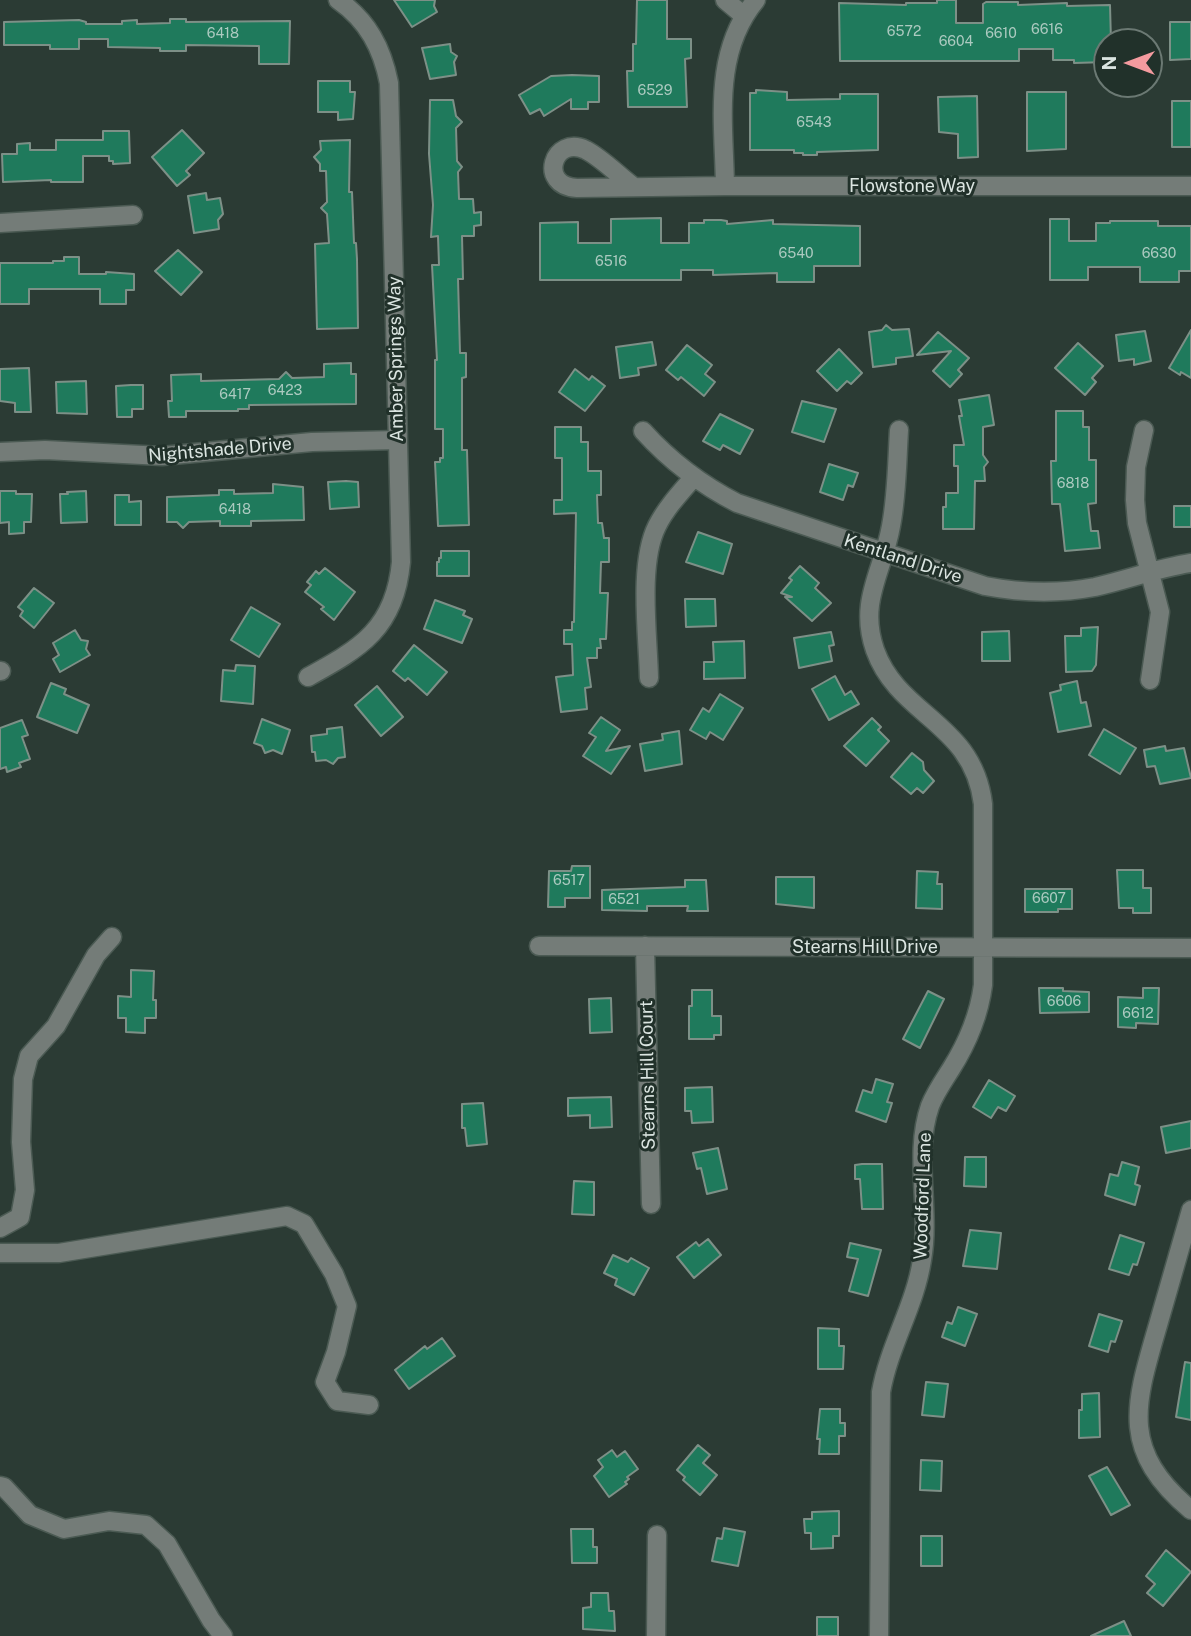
<!DOCTYPE html>
<style>
body{margin:0}
#map{position:relative;width:1191px;height:1636px;overflow:hidden;background:#2b3b34;font-family:"Public Sans",sans-serif}
canvas{display:block}
.north{position:absolute;left:1093px;top:28px;width:70px;height:70px;box-sizing:border-box;background:#21312a;border:2px solid #6b7973;border-radius:50%;rotate:270deg;font-size:19px;font-weight:700;line-height:28px;text-align:center;color:#dbe5e1}
.north::after{content:'';display:block;margin:auto;width:24px;height:32px;background:#f49b9f;clip-path:polygon(50% 0,100% 100%,50% 72%,0 100%)}
</style>
<div id="map">
<canvas width="1191" height="1636"></canvas>
<div class="north">N</div>
</div>
<script>
const ctx = document.querySelector('canvas').getContext('2d');
ctx.lineJoin = 'round';
function fill(path, color) { ctx.fillStyle = color; ctx.fill(path, 'evenodd'); }
function trace(path, color, width, dash) { ctx.strokeStyle = color; ctx.lineWidth = width; ctx.lineCap = dash ? 'butt' : 'round'; ctx.setLineDash(dash || []); ctx.stroke(path); }
function write(font, color, halo, rows, align = 'center') {
  ctx.font = font + ' "Public Sans",sans-serif'; ctx.lineWidth = 6; ctx.setLineDash([]); ctx.textBaseline = 'middle'; ctx.strokeStyle = halo; ctx.fillStyle = color; for (const [text, x, y, turn = 0] of rows) {
    ctx.save(); ctx.translate(x, y); ctx.rotate((+turn || 0) * Math.PI / 180); ctx.textAlign = isNaN(turn) ? turn : align; if (halo) ctx.strokeText(text, 0, 0); ctx.fillText(text, 0, 0); ctx.restore();
  }
}
const building = new Path2D(`
 M394,0H435L434,6L437,12L412,27Z
 M637,0H667V39H691V58L685,59L687,107H628L627,71H633V44H636Z
 M937,0H956V23H983V4L986,2H1018V5L1067,3V6L1110,5L1111,42H1107V62L1074,63V60H1053V49H1019V61H840L839,3L906,5V3H937Z
 M170,19H186V22L290,21L289,64H259V46L186,45V51H160V48L108,47V39H79V49H50V45H4V22L79,20L86,22V24H122V21L137,20V24L170,23Z
 M1170,22H1191V59L1170,60Z
 M450,44L451,52L457,56L454,62L456,75L430,79L422,48Z
 M572,75L599,76V102H588V109H571V99L544,116L540,109L530,114L519,95L551,76Z
 M318,81H350V92H355L353,119L338,120V112H318Z
 M756,90L787,92V100L840,99V94H878V150L817,152V155H803V153H794V150H750V93H756Z
 M1027,92H1066V149L1027,151Z
 M977,96L978,157L958,158V134L939,132L938,97Z
 M430,100H453L456,116L462,122L456,128L457,161L462,167L458,172L459,199H473L474,213L481,212V225L474,226V236H462L463,279H458L460,353H466V377L462,378V450H467L469,525L438,526L435,462H440V458H443V429H435V360H437L432,265H439L438,236L431,237L433,205L429,154Z
 M1172,101H1191V147H1172Z
 M182,130L204,153L186,171L190,175L177,186L152,157Z
 M103,131H129L130,163L113,164V161H109V156H83V182H51V180L3,182L2,154H17V144L30,143V150H56V140H103Z
 M350,140L349,192H352L354,243H356L357,259L358,328L317,329L315,244L329,243L327,214L321,208L327,202L326,171H320V164L314,157L321,150L320,141Z
 M206,193L207,200L220,198L223,214L218,220L219,229L194,233L188,196Z
 M661,218V243H689V223H704V220H721L727,221V224L773,220V224L860,226V266H814V282H777V273L713,275V270H681V280H540V223L578,222V243H611V219Z
 M1050,219H1069V241H1096V223H1110V221H1158V226H1191V271H1179V282H1140V267H1088V280H1050Z
 M178,250L202,272L181,295L155,271Z
 M64,257H79V274H106V272L134,274V290H126V304H100V289H29V304H0V263H53V261H64Z
 M886,325L892,330L909,329L913,356L896,358V364L873,367L869,332L882,330Z
 M1191,330V378L1181,372L1180,375L1169,368Z
 M1145,331L1151,361L1134,365V359L1119,361L1116,335Z
 M938,332L969,358L958,370L962,374L950,387L933,371L951,351L917,355Z
 M652,342L656,365L638,368L639,375L620,378L616,347Z
 M1078,343L1103,366L1092,378L1096,382L1085,395L1055,368Z
 M687,345L712,365L705,374L715,382L704,396L681,377L678,380L666,370Z
 M839,349L862,373L851,384L847,381L837,391L817,371Z
 M351,363V374H356V404L249,405V409H238V411H186V417H169L168,401H172L171,375L201,374V381L279,379L286,372L292,378L324,377V364Z
 M29,368L31,412H15V403L0,401V369Z
 M575,369L589,380L592,376L605,386L585,411L559,392Z
 M86,381L87,414L57,413L56,382Z
 M131,385H143V409H132V417H117L116,386Z
 M989,395L994,425L983,427V455L988,462L984,467L985,481H975L974,529H943V507H946V493H958V466H954V445H964L959,416H962L959,400Z
 M802,401L836,409L824,442L792,432Z
 M1056,411H1083V427H1089V460H1096V503L1088,504L1091,531H1098L1100,548L1065,551L1060,504H1052L1051,461H1056Z
 M720,414L753,430L740,454L723,445L720,450L703,441Z
 M555,427H581V442H588V471H601V495H597L598,523H602L604,538H609V562H601L600,593H608L606,639H600L601,648H597V658H587L591,687L585,688L587,709L561,712L556,677L573,675L572,644H564V630H572V622H574L576,513L554,514V500H562V458H555Z
 M829,464L858,473L853,487L848,485L843,500L820,492Z
 M346,481L358,482L359,507L330,509L328,482Z
 M273,484L303,487L304,520L251,521V526H220V521L189,522L183,528L177,522H167V497L219,495V490H234V494L273,493Z
 M0,491H16V494H32L31,522H24V533L9,534V522L0,523Z
 M86,491L87,522L61,523L60,494H68L67,492Z
 M115,495H129V502L141,501V525H115Z
 M1174,506H1191V527H1174Z
 M698,532L732,544L723,574L686,562Z
 M441,551H469V576H437V562H439V558H441Z
 M800,566L819,583L815,588L831,603L812,621L785,597H792L781,593L792,580L789,578Z
 M325,568L355,592L334,620L321,609L324,607L305,592L311,585L307,582L316,571L319,574Z
 M34,588L54,603L34,628L20,616L23,611L18,607Z
 M685,599H715L716,626L686,627Z
 M435,600L465,611L463,615L472,619L462,643L424,629Z
 M251,607L280,624L259,657L231,640Z
 M1098,627L1096,665L1092,671L1066,672L1065,636H1081V628Z
 M75,630L81,640L88,641L86,649L90,655L60,672L53,659L59,655L53,643Z
 M1009,631L1010,661H982V632Z
 M831,632L834,645L829,646L832,661L799,668L794,638Z
 M744,641L745,678L704,679V662H714L713,642Z
 M414,645L447,672L427,695L408,678L405,681L393,671Z
 M236,665L255,666L253,704L221,701L223,670L235,671Z
 M835,676L845,695L851,691L859,704L829,720L812,689Z
 M1077,681L1081,703L1086,702L1091,726L1058,732L1050,693L1061,690L1060,685Z
 M51,683L66,689L64,694L89,705L77,733L37,717Z
 M377,686L403,717L381,736L355,705Z
 M720,694L743,708L723,740L710,732L706,739L690,730L703,708L709,712Z
 M601,717L620,730L606,751L630,746L611,774L583,756L596,737L589,733Z
 M872,718L881,727L878,730L889,741L866,766L844,746Z
 M262,719L290,730L282,754L273,750L265,753L262,746L254,743Z
 M22,720L28,735L22,737L30,759L19,763L21,767L7,772L6,767L0,769V728Z
 M342,727L345,757L338,758L333,764L326,760L316,761L315,752H312L311,736L327,734V729Z
 M1104,729L1136,748L1120,774L1089,755Z
 M679,731L682,764L645,771L640,744L663,740L662,734Z
 M1165,746L1166,751L1184,748L1191,778L1160,784L1155,766L1147,767L1144,750Z
 M912,753L923,762L924,770L934,781L923,793L917,788L911,794L891,777Z
 M572,866H590V898H565V907H548L549,871H571Z
 M1117,870H1143V888H1151V913H1133V908H1119Z
 M917,871L938,872L937,884H942V909L916,908Z
 M776,877H814V908L776,904Z
 M685,880H706L708,911H687L688,906H647V911L602,910V890L685,887Z
 M1025,889H1072V909H1058V912H1025Z
 M131,970L154,971L153,1000H156V1018H145V1033L126,1032V1018H118V996L131,997Z
 M1039,988H1063V991L1089,992V1012L1040,1013Z
 M1143,988H1159L1158,1024L1136,1023V1028L1118,1027V997L1143,998Z
 M692,990H712V1016H721V1035H714V1039H689V1006H692Z
 M928,991L944,999L920,1048L903,1039Z
 M611,998L612,1032L590,1033L589,999Z
 M876,1079L893,1084L887,1102L892,1103L886,1122L856,1111L863,1090L872,1093Z
 M989,1080L1015,1096L1006,1111L998,1107L991,1118L973,1107Z
 M712,1087L713,1122L692,1123L691,1111H685V1088Z
 M611,1097L612,1127L590,1128V1115L568,1116V1098Z
 M483,1103L487,1144L467,1146L465,1128H462V1104Z
 M1191,1121V1148L1166,1153L1161,1127Z
 M718,1148L727,1189L707,1194L701,1168L697,1169L693,1153Z
 M965,1157H986V1187L964,1186Z
 M1122,1162L1139,1167L1135,1184L1140,1186L1135,1205L1105,1195L1110,1174L1118,1176Z
 M862,1164H882L883,1209H862L860,1179H855V1165Z
 M574,1181L594,1182V1215L572,1214Z
 M970,1230L1001,1233L997,1269L963,1266Z
 M1120,1235L1144,1243L1137,1265L1133,1264L1129,1275L1109,1269Z
 M708,1239L721,1255L694,1278L677,1257L696,1242L699,1246Z
 M850,1243L881,1250L868,1296L849,1291L858,1259L847,1257Z
 M613,1255L628,1262L631,1258L649,1268L634,1295L615,1285L617,1279L604,1273Z
 M958,1307L977,1314L965,1346L942,1337L947,1322L952,1324Z
 M1099,1314L1122,1321L1115,1342L1111,1341L1108,1352L1089,1346Z
 M818,1328L839,1329V1346H844L843,1369H818Z
 M442,1338L455,1356L409,1389L395,1370L425,1346L427,1349Z
 M1185,1362L1191,1363V1420L1176,1417Z
 M926,1382L948,1384L944,1417L922,1415Z
 M1099,1393L1100,1437L1079,1438V1410H1082V1394Z
 M820,1409H840V1423H845V1436H839V1454H819L820,1439H817Z
 M698,1445L710,1455L703,1463L717,1475L700,1495L683,1480L685,1477L677,1470Z
 M612,1450L617,1457L625,1451L638,1469L627,1477L629,1479L625,1482L627,1484L609,1497L594,1476L603,1467L598,1460Z
 M921,1460L942,1461L941,1491L920,1490Z
 M1107,1467L1130,1505L1111,1515L1089,1476Z
 M839,1511V1536H833V1548L811,1549V1533H805L804,1519H812V1512Z
 M724,1528L745,1532L738,1566L712,1561L717,1538L722,1539Z
 M571,1529H593V1547H597V1563H572Z
 M921,1536H942V1566H921Z
 M1166,1550L1191,1572L1163,1606L1147,1593L1155,1584L1146,1576Z
 M591,1593H608L609,1611H614L615,1631L583,1629V1608L591,1607Z
 M817,1617H838V1636H817Z
 M1124,1621L1131,1636H1091Z`);
fill(building, '#1f7a5c');
trace(building, '#7d9087', 2);
const minor = new Path2D(`
 M725,0L743,15
 M725,186C724,122 712,53 756,0
 M634,187C619,176 603,159 586,150C553,134 537,186 577,188L725,186H1191
 M0,223L133,215
 M1144,430L1136,467L1135,500L1137,523L1160,612L1150,680
 M643,431C671,462 700,484 737,503L985,586C1022,593 1058,594 1095,587C1127,580 1158,568 1191,563
 M0,452L45,450L162,456L312,442L398,440
 M0,671H1
 M308,677C361,648 395,628 401,562L389,83C382,48 368,21 338,0
 M649,678C648,635 638,564 657,526C666,508 680,493 693,478
 M539,946L1191,948
 M645,946L651,1204
 M1191,1210C1180,1249 1169,1287 1158,1325C1135,1404 1119,1450 1191,1510
 M0,1228L20,1217L25,1190L21,1142L23,1079L29,1056L56,1026L96,955L112,937
 M0,1253H59L287,1216L304,1224L334,1274L347,1306L336,1352L325,1382L337,1401L369,1405
 M0,1486L4,1487L30,1515L64,1529L109,1521L146,1525L167,1544L211,1620L223,1636
 M656,1636L657,1535
 M879,1636L881,1392C889,1346 915,1306 922,1260C931,1209 913,1155 930,1106C935,1093 944,1080 951,1069C968,1042 979,1016 983,985V804C973,722 899,717 875,650C858,601 883,572 891,526C897,495 897,462 899,430`);
trace(minor, '#4b5a53', 21);
trace(minor, '#747c78', 18);
write('14px', '#accac0', null, [
 ["6616",1047,30],
 ["6572",904,32],
 ["6418",223,34],
 ["6610",1001,34],
 ["6604",956,42],
 ["6529",655,91],
 ["6543",814,123],
 ["6540",796,254],
 ["6630",1159,254],
 ["6516",611,262],
 ["6423",285,391],
 ["6417",235,395],
 ["6818",1073,484],
 ["6418",235,510],
 ["6517",569,881],
 ["6607",1049,899],
 ["6521",624,900],
 ["6606",1064,1002],
 ["6612",1138,1014]
]);
write('18px', '#dbe5e1', '#21312a', [
 ["Flowstone Way",912,186],
 ["Amber Springs Way",396,359,-91],
 ["Nightshade Drive",220,450,-5],
 ["Kentland Drive",903,559,18],
 ["Stearns Hill Drive",865,947],
 ["Stearns Hill Court",648,1075,-91],
 ["Woodford Lane",923,1196,-88]
]);
</script>
